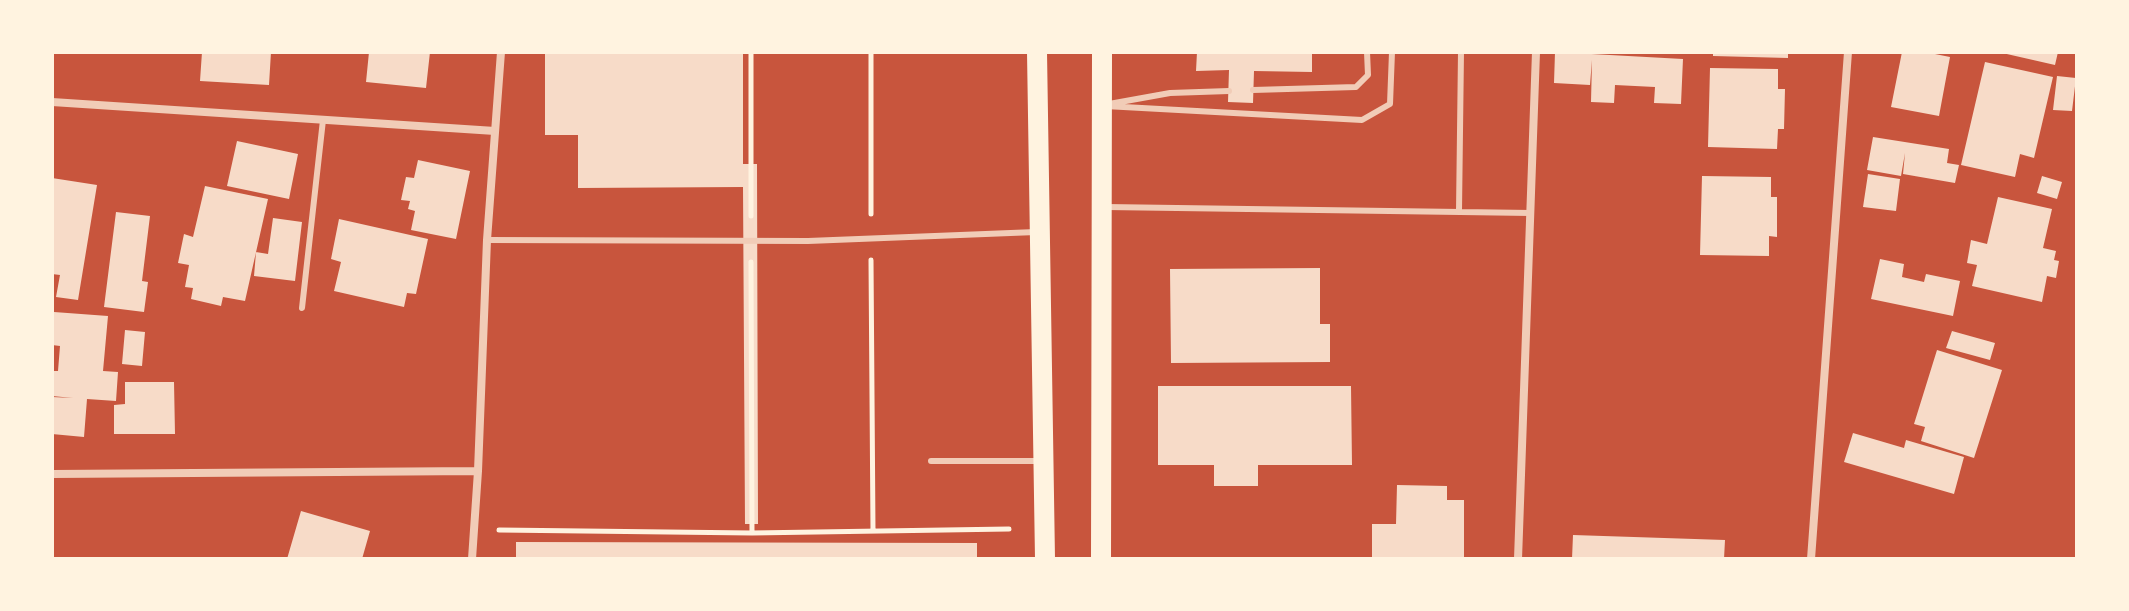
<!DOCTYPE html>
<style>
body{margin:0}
#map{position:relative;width:2129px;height:611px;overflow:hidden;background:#c8553d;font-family:"Noto Sans",sans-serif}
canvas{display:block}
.frame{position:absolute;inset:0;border:54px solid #fff3e0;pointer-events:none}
</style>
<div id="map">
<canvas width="2129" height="611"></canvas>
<div class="frame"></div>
</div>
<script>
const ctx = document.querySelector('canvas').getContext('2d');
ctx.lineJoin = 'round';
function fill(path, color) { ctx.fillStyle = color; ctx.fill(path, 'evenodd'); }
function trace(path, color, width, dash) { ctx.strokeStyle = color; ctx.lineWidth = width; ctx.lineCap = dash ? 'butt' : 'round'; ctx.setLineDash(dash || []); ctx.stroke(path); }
fill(new Path2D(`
 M202,52H271L269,85L200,81Z
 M369,52H430L426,88L366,82Z
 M545,52H743V164H757L758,524H745L743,187L578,188V135H545Z
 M1197,52H1312V72L1254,71L1253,103L1228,102L1229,70L1196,71Z
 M1555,52L1683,59L1681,104L1654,103L1655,87L1615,85L1614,103L1591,102L1592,60L1590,85L1554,83Z
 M1713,52H1788V58L1713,56Z
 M1902,52H1925L1950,57L1939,116L1891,107Z
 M1998,52H2058L2055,65Z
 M1985,62L2053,77L2034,158L2020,154L2015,177L1961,165Z
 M1710,68L1778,69V89H1785L1784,129H1778L1777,149L1708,147Z
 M2057,76L2076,78L2072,111L2053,110Z
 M1873,137L1949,149L1947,163L1959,165L1955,183L1903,174L1905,153L1901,176L1867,170Z
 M237,141L298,154L289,199L227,186Z
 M418,160L470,171L456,239L411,230L415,211L408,209L410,201L401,200L406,177L414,178Z
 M1868,174L1900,179L1896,211L1863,207Z
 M1702,176L1771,177V197H1777V237L1769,236V256L1700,255Z
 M2042,176L2062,182L2057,199L2037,193Z
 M52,178L97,185L78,300L56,297L60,275L52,274Z
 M205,186L268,199L245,301L223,297L221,306L191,299L193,288L185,287L189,265L178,263L184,234L193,237Z
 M1998,197L2052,209L2043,248L2056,251L2054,260L2059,261L2056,278L2047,276L2042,302L1972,286L1977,265L1967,263L1971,240L1987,244Z
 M116,212L150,216L142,281L148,282L144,312L104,307Z
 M273,218L302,222L295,281L254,276L256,252L268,254Z
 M339,219L428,239L416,294L407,293L404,307L334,291L341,262L331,259Z
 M1880,259L1904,264L1902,277L1924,282L1926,274L1960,281L1953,316L1871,299Z
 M1320,268V324H1330V362L1171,363L1170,269Z
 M54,312L108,316L103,371L118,372L116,401L87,399L84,437L52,434V397L73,398L52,396V371H58L60,346L52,345Z
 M125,330L145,332L142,366L122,364Z
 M1952,331L1995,343L1990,360L1946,348Z
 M1937,350L2002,370L1974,458L1921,441L1925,427L1914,424Z
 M125,382H174L175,434H114V405L125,404Z
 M1158,386H1351L1352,465H1258V486H1214V465H1158Z
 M1853,433L1904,448L1906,440L1964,457L1954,494L1844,462Z
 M1397,485L1447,486V500H1464V559H1372V524H1396Z
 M301,511L370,531L362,559H287Z
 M1573,535L1725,540L1724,559H1572Z
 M516,542L977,543V559H516Z`), '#f7dbc8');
trace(new Path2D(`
 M751,52V216
 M871,52V214
 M871,260L873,531
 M751,262L752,533
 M499,530L752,533L1009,529`), '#fff3e0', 5);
trace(new Path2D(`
 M1253,90L1356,87L1368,75L1367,52
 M1109,104L1170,93L1229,91
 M1105,106L1362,120L1390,104L1392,52
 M1106,207L1531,213
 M1459,211L1461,52
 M487,240L808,241L1036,232
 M302,308L323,120
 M931,461H1040`), '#f1ccb7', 6);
trace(new Path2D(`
 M52,102L495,131
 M52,474L478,471
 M472,559L478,471L487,240L501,52
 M1518,559L1536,52
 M1811,559L1848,52`), '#f1ccb7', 8);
trace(new Path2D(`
 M1037,52L1045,559
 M1101,559L1102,52`), '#fff3e0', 20);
</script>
